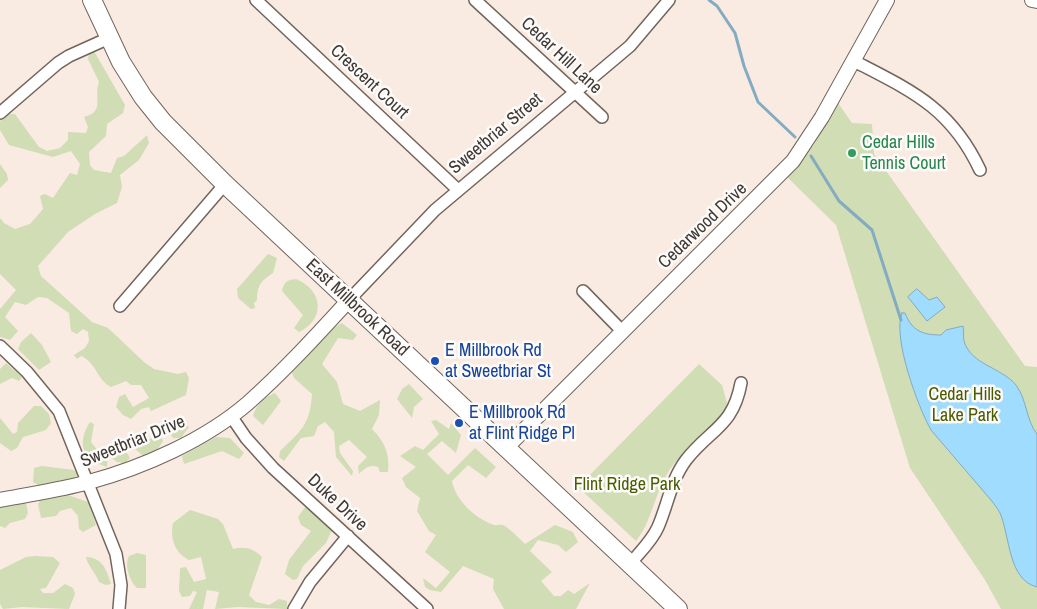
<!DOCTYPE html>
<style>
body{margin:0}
canvas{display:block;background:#f9ebe1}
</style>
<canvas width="1037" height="609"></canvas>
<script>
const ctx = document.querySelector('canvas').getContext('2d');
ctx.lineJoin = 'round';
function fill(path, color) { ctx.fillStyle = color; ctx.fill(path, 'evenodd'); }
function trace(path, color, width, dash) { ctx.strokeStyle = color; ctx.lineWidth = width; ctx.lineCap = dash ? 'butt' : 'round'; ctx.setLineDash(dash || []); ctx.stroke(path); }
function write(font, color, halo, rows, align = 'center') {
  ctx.font = font + ' "Archivo Narrow",sans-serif'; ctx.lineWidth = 5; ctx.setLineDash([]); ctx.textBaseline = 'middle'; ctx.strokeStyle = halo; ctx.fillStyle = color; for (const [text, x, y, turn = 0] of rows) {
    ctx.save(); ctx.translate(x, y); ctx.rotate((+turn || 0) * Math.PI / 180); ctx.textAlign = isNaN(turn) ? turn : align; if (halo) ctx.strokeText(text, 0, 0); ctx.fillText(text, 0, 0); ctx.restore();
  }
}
fill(new Path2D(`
 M94,51L125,105L123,113L107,124L106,136L89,152L90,165L94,170L111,173L117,158L124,156L147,135L149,143L139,160L120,175L122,187L117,203L95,214L68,232L38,266L41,276L92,322L108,328L144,362L154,369L178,374L186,372L189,378L186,395L151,411L149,407L141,409L131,419L123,415L116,407L119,397L125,394L133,407L149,398L141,385H131L126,381L111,387C97,380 96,362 81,356L77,359L74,355L85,348L89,341L88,332L83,329L77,334L71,331L69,313L47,298L38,297L26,305L15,302L5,317L18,331L10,340L0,337V309L16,290L0,274V218L4,223L15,229L30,224L43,209L40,196L45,194L53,198L70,173L77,175L80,164L71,151L53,157L9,145L0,130V121L8,114H15L39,147L47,151L60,148L68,140V132L86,133L88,127L84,117C106,111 93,98 99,82L88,59L89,53Z
 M836,100L852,123L872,124L874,154L1025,366L1037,367V609H1001L985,580L910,468L836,225L787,177L814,145Z
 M0,164L7,174L8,180L0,188Z
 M268,254L277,258L273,273C261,281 257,285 257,300L254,303L255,308L251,309L238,298L237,289Z
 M296,279C323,290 326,319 299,332L294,328L303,315L282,291C284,282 287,280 296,279Z
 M342,323L357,335L353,340L338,338L322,364L337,382L343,404L360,411L380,400L379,415L372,429C385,442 390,454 388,472H380L378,467C370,464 365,468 359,474L358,466L367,457L349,440L339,446L340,453L353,471L352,476L336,457L334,432L325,422L318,426L314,436L301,438L284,461L279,457L280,451C301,431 310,425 312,394L294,378L292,373L333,328Z
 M31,333L42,345L51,362L39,370L18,349L21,342Z
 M6,363L22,377L19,381L12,378L0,384V369Z
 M699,364L722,385L729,410C709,429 680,452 667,474C654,496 652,521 636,541L578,487Z
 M409,384L423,399L414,407L412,418L397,399L402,389Z
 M275,393L281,401L263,425L253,416C256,405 264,397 275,393Z
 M34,406H41L49,414L51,423L46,430L23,437L17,448L11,451L0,443V418L13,434L17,432L18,423Z
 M436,420L449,429L451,423L461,435L456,453L442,441L427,454L448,475L475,448L496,467L486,478L468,465L452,481C455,500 476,519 494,525C498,526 500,523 505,526C512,531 519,538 525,544L555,525L573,532L578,542L566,552L558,545L538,540L530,551L552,572L541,581L554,596H561L568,590L574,594L590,583L576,609H504L493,589L494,579L463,566L441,592L430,590L425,587L423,578L436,588L450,572L425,552L436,535L429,531L417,511L420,498L406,487L402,478L416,467L400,456L415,446L423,450L439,434L431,421Z
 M90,422L94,424L91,442L99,452L122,445L130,458L125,463L117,462L108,455L107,467C83,460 76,444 90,422Z
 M181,422L189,427L181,438H173L167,428Z
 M161,436L163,441L154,455L143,456L135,449L138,442Z
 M216,437L230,438L244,453L239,459L222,451L184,464L182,456Z
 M42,466L74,470L78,474L74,479L40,486L33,482L34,468Z
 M59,492L88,502L96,525L83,532L79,529L78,516L71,508L60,511L56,516L41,518L38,504L42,497Z
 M25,498L28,513L25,519L10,523L5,528L0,526V508Z
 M306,506L326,522L332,530L326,543L303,566L297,579L293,580L285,574L289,560L311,531L301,525L298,517Z
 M190,510L218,519L223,524L233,549C245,546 253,548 262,557L249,595L256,602L269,605L279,599L287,601V609L238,607L215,609L219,592L207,590L203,609H189L197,592L193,591L190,596L182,597L179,591L180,568L186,567L194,582L206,579L201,557L189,560C174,552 170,538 173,523Z
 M137,553L146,555V588H137C130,581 124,566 129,556Z
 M35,556L53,557L60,563L46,588L40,589L43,593H53L65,584L73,588L75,594L69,609L22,607L3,609L0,604V570L26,557Z
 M86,557C103,558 106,569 111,584L106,585L99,582C96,573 87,565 86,557Z`), '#d0ddb5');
const water = new Path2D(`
 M917,289L929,300L937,297L945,307L927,321L908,297Z
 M902,313H905C912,331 923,335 941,335L946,330L963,326C964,331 963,337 964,341C971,365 1001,367 1016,385C1027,400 1026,420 1037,434V587C1008,580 1010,536 1000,513C998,509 994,504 991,500L931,430C918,407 892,337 902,313Z`);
fill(water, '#a0dcfd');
trace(water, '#83abc1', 1);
trace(new Path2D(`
 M709,0L717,6L735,33L744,66L758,102L795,137
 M811,156L839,201L872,230L901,320`), '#83abc1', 3);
const minor = new Path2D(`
 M256,0L457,189
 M475,0L602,117
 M854,61C912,91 951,108 980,170
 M0,113L58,63L69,56L109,38
 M583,291L622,331
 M349,300L435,210L630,46L669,0
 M120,306L225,184
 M0,346L27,372L59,411L116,554L121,585L119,609
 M231,416L246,438L273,468L427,609
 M630,564C639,553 652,541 658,527C668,504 671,480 686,460C710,429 733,427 741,383
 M294,609L310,582L348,536`);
const tertiary = new Path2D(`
 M1032,0L1037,1
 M506,448L793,161L822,117L887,0
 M0,500C30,494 60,490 89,482C144,467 205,440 248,403C284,371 317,335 349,300`);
const primary = new Path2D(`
 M92,0L121,62L143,97L163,122L225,184L678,609`);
trace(minor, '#71655c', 14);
trace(tertiary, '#71655c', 16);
trace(primary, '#71655c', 20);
trace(minor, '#fff', 11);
trace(tertiary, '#fff', 14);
trace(primary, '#fff', 18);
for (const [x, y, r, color] of [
 [852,153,5,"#2e9e5b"],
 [435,361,5,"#1a4fb4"],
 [459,423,5,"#1a4fb4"]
]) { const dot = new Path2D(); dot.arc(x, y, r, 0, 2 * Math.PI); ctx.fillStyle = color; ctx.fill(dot); trace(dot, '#fdfbf9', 2); }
write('18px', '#3f3935', '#fdfbf9', [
 ["Cedar Hill Lane",561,56,43],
 ["Crescent Court",369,82,43],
 ["Sweetbriar Street",496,134,-40],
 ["Cedarwood Drive",703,226,-44],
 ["East Millbrook Road",357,308,43],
 ["Sweetbriar Drive",133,442,-22],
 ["Duke Drive",337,503,43]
]);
write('18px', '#27864d', '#fdfbf9', [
 ["Cedar Hills",862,143],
 ["Tennis Court",862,164]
], 'left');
write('18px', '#164399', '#fdfbf9', [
 ["E Millbrook Rd",445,351],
 ["at Sweetbriar St",445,372],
 ["E Millbrook Rd",469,413],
 ["at Flint Ridge Pl",469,434]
], 'left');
write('18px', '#4a5c02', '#fdfbf9', [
 ["Cedar Hills",965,395],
 ["Lake Park",965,416],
 ["Flint Ridge Park",627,485]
]);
</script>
